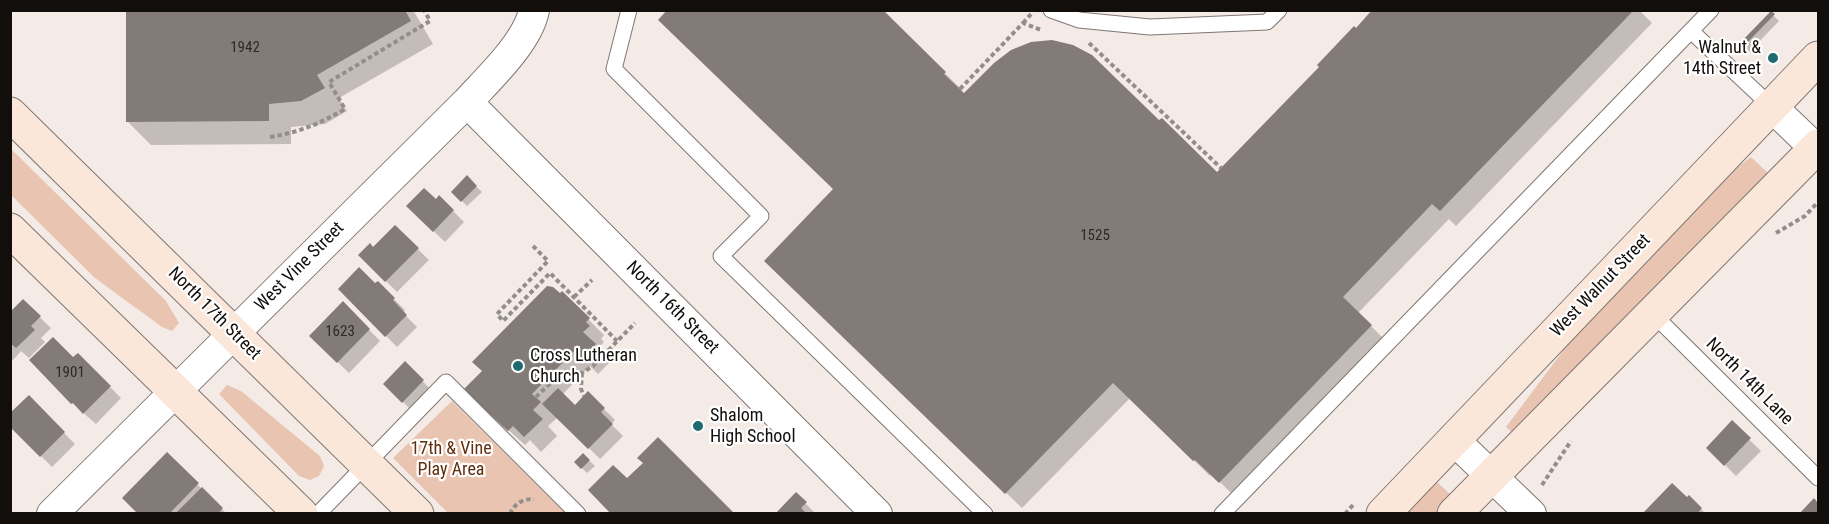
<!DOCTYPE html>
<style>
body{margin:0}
#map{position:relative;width:1829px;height:524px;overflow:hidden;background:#f4ebe7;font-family:"Roboto Condensed",sans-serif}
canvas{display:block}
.frame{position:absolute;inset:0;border:12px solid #110e0c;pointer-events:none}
</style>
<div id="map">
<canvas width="1829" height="524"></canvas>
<div class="frame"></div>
</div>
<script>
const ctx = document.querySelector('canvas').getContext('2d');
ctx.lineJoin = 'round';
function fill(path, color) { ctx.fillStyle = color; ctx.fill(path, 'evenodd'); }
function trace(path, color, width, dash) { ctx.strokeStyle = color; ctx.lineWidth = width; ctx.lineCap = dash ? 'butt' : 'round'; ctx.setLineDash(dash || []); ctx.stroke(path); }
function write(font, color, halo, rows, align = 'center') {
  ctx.font = font + ' "Roboto Condensed",sans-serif'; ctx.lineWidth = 4.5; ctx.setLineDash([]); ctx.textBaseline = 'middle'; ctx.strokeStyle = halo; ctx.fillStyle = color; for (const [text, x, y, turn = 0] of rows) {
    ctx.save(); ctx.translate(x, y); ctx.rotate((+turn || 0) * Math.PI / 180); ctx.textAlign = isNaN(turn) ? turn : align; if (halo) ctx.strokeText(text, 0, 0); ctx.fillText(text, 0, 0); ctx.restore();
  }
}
fill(new Path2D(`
 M10,148L166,301L179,323L172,331L162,327L95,278L11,195Z
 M1751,157L1770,175L1517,437L1506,427L1577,332L1738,167Z
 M227,385L241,391L320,456L324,466L319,476L310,480L299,476L219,394Z
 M452,401L565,513H448L393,458Z
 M1436,481L1456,500L1443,513L1400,514Z`), '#e8c4b1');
fill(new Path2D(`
 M127,10H413L433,44L339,98L347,111L325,124L291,127V144L151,145L128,122Z
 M881,10L961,89L959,90L964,95L1159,122L1217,174L1374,10H1639L1652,23L1456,226L1449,219L1358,313L1387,342L1236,498L1212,474L1210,476L1130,398L1022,508L782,276L835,189Z
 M1771,13L1779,21L1748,53L1740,45Z
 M467,178L482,192L467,206L453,192Z
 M439,197L464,222L445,242L408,206L436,201Z
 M395,227L429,260L397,292L360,255L373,249Z
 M378,283L405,310L403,313L417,327L397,347L340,289Z
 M562,293L604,335L601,339L604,342L598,349L611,361L598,374L590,366L562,395L575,407L588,393L615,420L611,424L623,436L600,459L558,417L548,426L557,436L541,452L530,440L525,445L481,405Z
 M23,301L51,328L41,338L45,342L29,358L21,351L13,360L10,358V314Z
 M343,303L380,341L349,373L311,336Z
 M78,355L121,398L96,424L72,403L73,359Z
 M405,363L434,393L414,413L385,384Z
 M28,397L75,444L52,467L10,425Z
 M1732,423L1761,451L1736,476L1708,448Z
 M167,454L227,514H140Z
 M583,455L595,466L587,473L576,462Z
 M796,494L816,514H777Z
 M1689,497L1706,514H1644L1687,499Z`), '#0003');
fill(new Path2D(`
 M126,10H405L411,21L317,75L325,88L301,101L269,104V121L126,122Z
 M667,10H883L946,72L944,74L964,93L994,63L1011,50L1031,42L1052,40L1073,45L1092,55L1159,120L1162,118L1217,172L1319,67L1317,65L1354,26L1356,28L1372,10H1634L1440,211L1432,204L1343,297L1372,325L1219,483L1195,460L1193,461L1113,383L1005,494L764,261L833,189L658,20Z
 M1771,11L1775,14L1742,48L1738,45Z
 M467,175L477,186L461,202L451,192Z
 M424,188L436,199L439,195L454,210L433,232L406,206Z
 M395,225L419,248L385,282L358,255L370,243L373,247Z
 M359,267L375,283L378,281L395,298L393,300L407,315L385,337L338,289Z
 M547,286L553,287L560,293L562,291L590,318L586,322L590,326L583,332L596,344L582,359L574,351L532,394L541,402L533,410L543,419L524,437L513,426L508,431L463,390L482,371L472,362Z
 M23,299L41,316L31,326L35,330L16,348L10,343V312Z
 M343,301L370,329L337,363L309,336Z
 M53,337L73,357L78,353L111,386L83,414L73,403L71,404L29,360Z
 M405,361L424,380L402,403L383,384Z
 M558,388L575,405L588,391L605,408L601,412L613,424L588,449L542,404Z
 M29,395L65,432L40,457L10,427V413Z
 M1732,420L1751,438L1724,466L1706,448Z
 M658,437L735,514H611L588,490L613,465L627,478L643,463L637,458Z
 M167,452L199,483L169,514H138L122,498Z
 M583,453L590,460L581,469L574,462Z
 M1672,483L1687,497L1689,495L1702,508L1697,514H1642Z
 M202,487L223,508L218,514H175Z
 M796,492L807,502L801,508L807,514H775Z
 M1814,498L1818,503V514H1799Z`), '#837b77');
const lane = new Path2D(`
 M629,10L614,69L761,216L721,256L985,514
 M1051,10L1079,20L1150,27L1267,22L1279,10
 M1691,31L1772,107
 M1652,313L1818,478
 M318,514L446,382L578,514
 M1222,514L1711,10`);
const street = new Path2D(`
 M467,102L877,514
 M1772,107L1818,151
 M1453,439L1531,514
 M52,514L467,102C488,79 528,42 534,10`);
const secondary = new Path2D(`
 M10,114L417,514
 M10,230L301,514
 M1383,514L1818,58
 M1454,514L1818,146`);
trace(lane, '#7f7773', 17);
trace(street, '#7f7773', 32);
trace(secondary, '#7f7773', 35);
trace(new Path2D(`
 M1023,23L1032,13
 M1089,43L1221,168
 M960,89L1023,23L1041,30
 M270,137C300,132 319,124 345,109L329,82L430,21L424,10
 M1776,233L1805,216L1818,202
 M533,246L548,261L497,314L503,321L550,273L617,341
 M574,297L592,280
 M582,373L581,389L584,396
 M536,397L558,376L565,373H582L593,366L635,323
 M1542,485L1571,441
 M510,514C515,503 522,499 534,499
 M1345,514L1353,505`), '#948e8b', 4, [4.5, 3]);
trace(lane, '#fff', 15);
trace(street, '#fff', 30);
trace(secondary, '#fbe6da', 33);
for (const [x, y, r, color] of [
 [1773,58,6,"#1e6a6e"],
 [518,366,6,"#1e6a6e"],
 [698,426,6,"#1e6a6e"]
]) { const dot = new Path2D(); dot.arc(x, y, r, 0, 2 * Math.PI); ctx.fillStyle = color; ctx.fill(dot); trace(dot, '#fff', 2); }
write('15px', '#2e2927', null, [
 ["1942",245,48],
 ["1525",1095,236],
 ["1623",340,332],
 ["1901",70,373]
]);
write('18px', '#110e0c', '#fff', [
 ["Walnut &",1761,48,"right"],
 ["14th Street",1761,69,"right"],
 ["Cross Lutheran",530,356],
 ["Church",530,377],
 ["Shalom",710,416],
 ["High School",710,437]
], 'left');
write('18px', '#110e0c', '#fff', [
 ["West Vine Street",300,267,-45],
 ["West Walnut Street",1601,286,-46],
 ["North 16th Street",672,308,45],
 ["North 17th Street",214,314,45],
 ["North 14th Lane",1749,382,45]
]);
write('18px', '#602e0d', '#fff', [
 ["17th & Vine",451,449],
 ["Play Area",451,470]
]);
</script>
